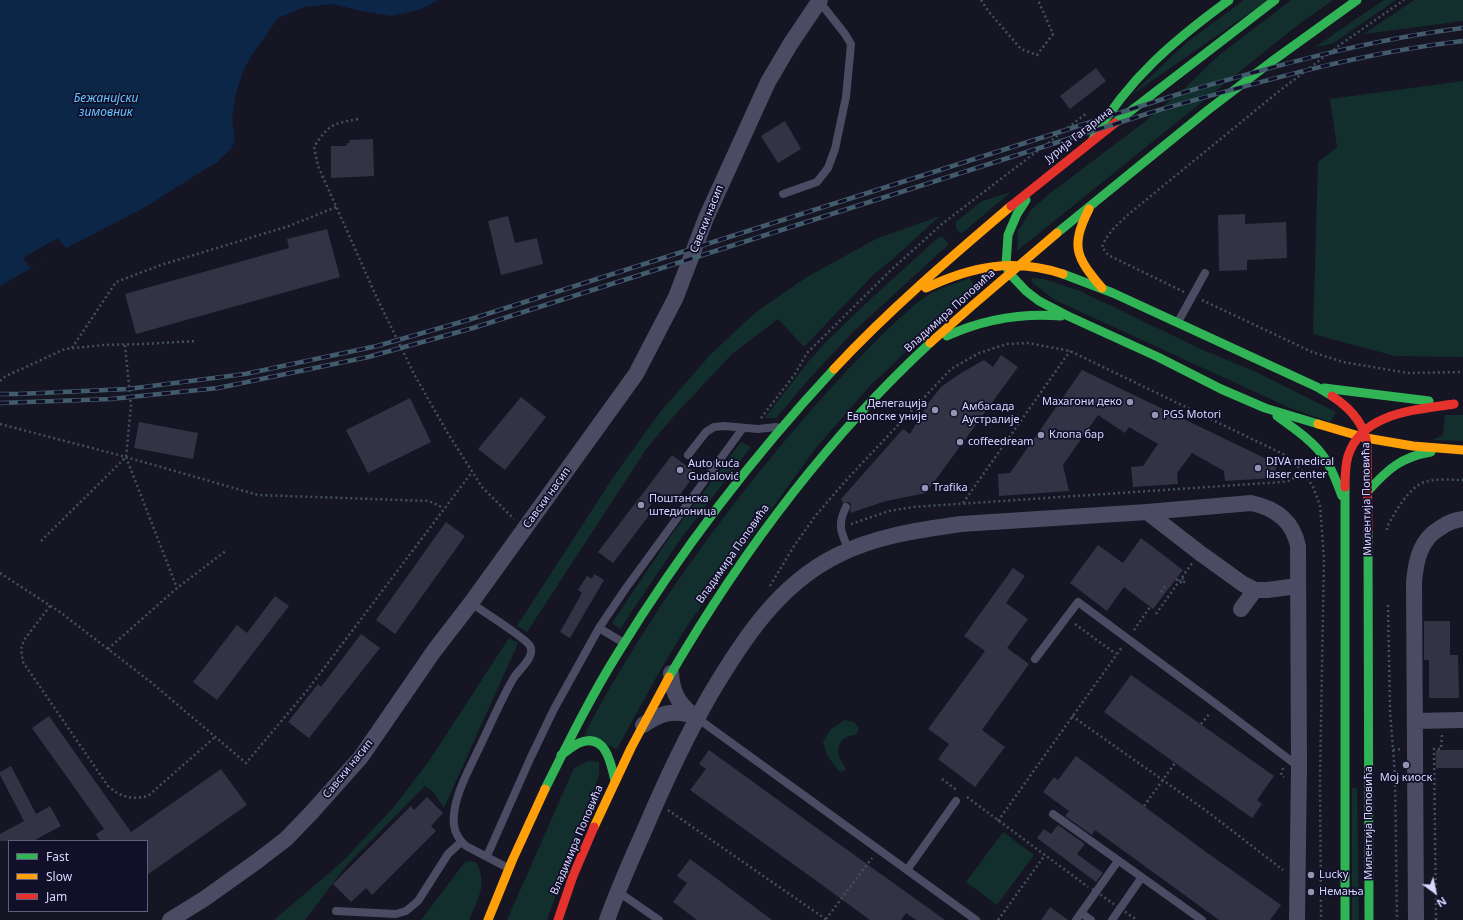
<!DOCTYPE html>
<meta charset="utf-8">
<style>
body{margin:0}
#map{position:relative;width:1463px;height:920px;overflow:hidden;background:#161523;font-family:"Noto Sans",sans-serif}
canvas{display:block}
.legend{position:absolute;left:8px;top:840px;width:140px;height:72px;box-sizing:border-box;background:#120f29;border:1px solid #615f7f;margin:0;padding:5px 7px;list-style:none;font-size:12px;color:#d8d7ff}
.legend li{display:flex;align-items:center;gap:8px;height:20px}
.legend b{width:20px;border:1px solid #615f7f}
.north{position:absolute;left:1415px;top:872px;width:40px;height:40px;-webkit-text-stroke:3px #120f29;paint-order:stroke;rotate:147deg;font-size:11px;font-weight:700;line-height:16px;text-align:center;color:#d8d7ff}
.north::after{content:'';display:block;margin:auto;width:14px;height:18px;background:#d8d7ff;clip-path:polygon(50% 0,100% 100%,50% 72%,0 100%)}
</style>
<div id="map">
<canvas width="1463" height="920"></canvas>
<ul class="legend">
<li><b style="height:5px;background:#30b455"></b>Fast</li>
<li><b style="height:5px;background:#ff9f0a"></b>Slow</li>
<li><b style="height:5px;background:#e5322d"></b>Jam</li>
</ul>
<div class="north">N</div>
</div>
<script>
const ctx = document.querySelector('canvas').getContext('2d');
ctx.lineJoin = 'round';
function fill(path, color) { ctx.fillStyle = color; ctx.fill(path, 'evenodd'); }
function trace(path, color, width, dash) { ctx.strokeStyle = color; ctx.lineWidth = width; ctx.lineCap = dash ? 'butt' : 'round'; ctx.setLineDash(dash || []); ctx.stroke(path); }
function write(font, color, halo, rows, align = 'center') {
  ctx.font = font + ' "Noto Sans",sans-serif'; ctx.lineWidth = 3.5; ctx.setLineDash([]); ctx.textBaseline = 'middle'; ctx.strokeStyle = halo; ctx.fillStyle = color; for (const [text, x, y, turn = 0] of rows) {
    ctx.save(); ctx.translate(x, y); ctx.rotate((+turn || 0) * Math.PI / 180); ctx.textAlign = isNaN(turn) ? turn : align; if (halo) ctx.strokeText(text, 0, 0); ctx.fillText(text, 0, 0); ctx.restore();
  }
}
fill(new Path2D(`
 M1244,0H1268L1130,96L1186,43Z
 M1291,0H1333L1295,27L1017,251L1018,231L1032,209L1049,194L1143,123L1186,87L1218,56Z
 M1384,0H1396L1332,44L1315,47Z
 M1414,0H1463V21L1364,34Z
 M1463,81V357L1395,356L1313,334L1318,162L1337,147L1330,99Z
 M1011,192L962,233C957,232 955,227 956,222L982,201Z
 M940,216L894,258L874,274L804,347L778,319L732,354L673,417L647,448L527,632L517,626L614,476L661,411L711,354L756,312L807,277L876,239Z
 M939,237C944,237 947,240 948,245L854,331L808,380L776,418H765L808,362L825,343L864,305Z
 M970,278L975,288L918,340L869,387L815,449L687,626L658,674L618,747L616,749L584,735C650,610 735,495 829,390C846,371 864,353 882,335C897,321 912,305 930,294C942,287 957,283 970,278Z
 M1032,278L1044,279L1080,291L1203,350L1254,371L1336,412L1330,422L1290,408L1055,300L1034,284L1031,280Z
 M1445,415H1463V441L1432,440L1443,435Z
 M741,442L751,447L679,541L620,629L612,623L672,534Z
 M509,638L518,643L444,808L432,791L425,786L346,866L305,920H274L342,862L394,807L429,761Z
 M845,720L854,722L859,728L856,735C843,735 834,746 840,759C842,763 844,765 846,770L840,772L828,757L823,742L831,729Z
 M588,761L599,762V775L547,920H507L574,768Z
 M1352,788H1357L1359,920H1352Z
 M1003,832L1034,855L997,905L966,882Z
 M470,861L476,862C488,885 478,898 469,920H421L465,862Z`), '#132f2d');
fill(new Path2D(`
 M0,0H438L419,10L391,16L361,11L333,4L305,7L278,18L252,55L243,71L235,97L232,120L235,140L231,149L217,162L140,210L66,248L0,286Z`), '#0c2648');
fill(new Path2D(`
 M58,238L66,248L30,268L23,258Z`), '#161523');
fill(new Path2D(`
 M1096,68L1106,81L1070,109L1060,96Z
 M785,121L801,149L778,163L761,136Z
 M373,139L374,176L331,178V146H346L347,143H350L349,140Z
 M1245,214V224L1286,222L1287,258L1247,260V270L1219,271L1218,215Z
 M508,216L515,243L537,238L543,264L501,275L488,221Z
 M327,229L340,277L136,334L125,294L289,248L287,239Z
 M1001,355L1018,367L926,493L886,501L850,513L851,504L848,502L843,503L841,499L903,429L910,434L929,402L941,387L961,373L984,360L993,367Z
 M1082,370L1277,464L1274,478L1225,481L1224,471L1192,453L1177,473L1178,484L1133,487L1131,467L1143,466L1158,444L1129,427L1125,433L1098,415L1063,465L1069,491L999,496L998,474L1010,473Z
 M521,397L546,417L505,470L478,449Z
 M410,398L431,442L368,473L346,430Z
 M139,422L198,433L193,459L134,448Z
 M672,455L696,473L673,504L659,493L646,511L650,514L613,563L598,552Z
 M446,522L465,536L395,634L376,620Z
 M1141,538L1183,570L1153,609L1124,587L1107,611L1070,583L1098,545L1123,563Z
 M1013,568L1025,576L1006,603L1028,619L1007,648L1029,664L982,730L1005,747L975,787L938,759L949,744L928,729L985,651L964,636Z
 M594,574L604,580L570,638L560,632L582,593L578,590L587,576L592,579Z
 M275,596L289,606L217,700L193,682L237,625L247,633Z
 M1424,621H1450V655H1458L1459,698H1429V660H1424Z
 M361,634L380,648L309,738L288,722L318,684L321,687Z
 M1131,675L1274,776L1257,800L1262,804L1252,818L1104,712Z
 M49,716L131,832L221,769L247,805L147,875V841H100L96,834L104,829L32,728Z
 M709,750L814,826L945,920H916L906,913L901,920H870L825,887L690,790L706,769L699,764Z
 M1436,750H1463V768H1436Z
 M1076,756L1206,852L1281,905L1270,920H1219L1095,830L1092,835L1065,816L1069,811L1043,792L1054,777L1058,780Z
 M11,766L36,814L50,806L61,826L33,841H0V834L24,821L0,775V772Z
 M427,797L443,813L431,826L436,831L372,895L366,888L351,902L333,884L411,806L414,810Z
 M1058,825L1085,844L1077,854L1103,873L1096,882L1037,838L1044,829L1051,834Z
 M690,859L720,881L772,920H697L673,902L687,883L677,876Z
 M1050,907L1068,920H1041Z`), '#343345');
trace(new Path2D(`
 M981,0L989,12L1021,49L1037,55L1053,34L1038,0
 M358,119C332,124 329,124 314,147L318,166L377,298L414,374L447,432L482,487L514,519
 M1184,292L1108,255L1102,247C1107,233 1119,223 1130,213L1278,92L1341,44L1404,0
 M1202,300L1312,352L1343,362L1408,373L1463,372
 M72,348L116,282L161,265L289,226L336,207
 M0,381L6,376L65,349L103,345L143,344L197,341
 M761,418L795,374L807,353L890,271L942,224L1087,113
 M0,424L126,457L258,495L429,501L444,508
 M126,457L177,588
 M963,503L1070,351
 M851,524L889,511L913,507L1282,482L1288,481L1304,473
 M1387,530V527C1394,514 1409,486 1425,482C1436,478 1451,480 1463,480
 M41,541L126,457L131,405L125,345
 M0,573L60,612L152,683L246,763L306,692L472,472
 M1176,579L1183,584L1185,580L1182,578
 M770,586L794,546L816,515L850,476L951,369L979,353L1007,344L1028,343L1070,351L1283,454L1295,463L1304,473L1313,487L1320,505L1324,558L1320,777L1321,920
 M1161,592L1167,584
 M1388,605L1390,711L1395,774L1397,920
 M50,606L24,640L21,649L23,662L108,786C120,797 132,800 148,796L215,737
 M1156,614L1192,563
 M1075,624L1116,654
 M1134,630L1150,607
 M108,649L177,588L227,550
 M1072,716L1208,812L1283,870
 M1201,724L1210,713
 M1393,750L1402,749
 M1283,768L1281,775L1284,777
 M942,779L958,791
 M967,797L1088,887
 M1144,806L1175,763
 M668,810L827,920
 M998,821L1122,647
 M826,919L872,858
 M998,920L1045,855
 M1436,920L1434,749H1441L1442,733`), '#43515f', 2.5, [2, 3]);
trace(new Path2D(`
 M783,194L817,182L828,168L835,149L846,97L851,44L845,34L819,1
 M1178,322L1205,273
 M688,455L706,432L714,427L724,426L758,429L776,427
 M846,507C837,525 841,533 849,550
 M471,603C481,610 526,638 530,646C536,657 518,670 513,679C501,700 492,721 482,742C471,766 451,799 454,825C455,834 459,840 466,846L508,868
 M599,628L626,588L743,428
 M1035,659L1078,602L1216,704L1299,767
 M697,718L976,920
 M1053,814L1202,920
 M487,856L530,759L554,709L599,628L624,643
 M907,870L956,801
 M617,891L659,920
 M336,911L396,914L406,911L418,901L448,854L461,842
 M1081,913L1091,920
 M1076,920L1118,861
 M1112,920L1142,877`), '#4b4b64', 8);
trace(new Path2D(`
 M1147,512L1200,553L1243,584L1255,590H1267L1298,586
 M1241,609L1255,590
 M671,673C672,694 680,706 697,718
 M1415,721L1463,720
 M643,725C661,713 671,710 692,715
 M170,920L204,899L256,862L286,839L312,812L361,757L434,651L471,603L636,374L676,297L706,218L768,82L791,43L820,0
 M607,920C618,889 631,860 644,831C664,784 685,739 710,695C742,641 778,585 836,556C875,536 918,530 961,524L1147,512L1251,503C1275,508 1293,521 1298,546L1299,767L1297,920
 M1416,920L1414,582C1416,560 1420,540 1440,528C1447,523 1454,520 1463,519`), '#4b4b64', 16);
trace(new Path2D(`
 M1115,123L1275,0
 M1093,139C1129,78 1173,41 1229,0
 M1026,200L1017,214L1008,235L1006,265L1009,273L1026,291L1039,301L1068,316L1158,357L1221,389L1265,408L1318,424
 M1057,233L1208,110L1271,62L1357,0
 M1063,274L1113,293L1317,387L1332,396
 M947,336C984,319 1020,313 1061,316
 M1324,388L1429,401
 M1277,416C1293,428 1312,440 1324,457C1332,468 1337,483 1342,496
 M1368,491C1388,469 1401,457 1431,452
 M1368,532L1369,920
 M669,677C740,555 826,439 930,343
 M561,755C567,751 573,746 579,743C605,732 611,762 615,781
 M545,789C568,743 591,696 618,653C680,552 754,455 834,369
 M1345,920V487`), '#30b455', 9);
trace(new Path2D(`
 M1089,209C1070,247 1076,257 1102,288
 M926,288C972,266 1014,258 1063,274
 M930,343L973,305L1057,233
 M834,369C889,310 950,258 1011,206
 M1318,424L1366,438L1413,446L1463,450
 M594,827L631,748L669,677
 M488,920L512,861L545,789`), '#ff9f0a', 9);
trace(new Path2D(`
 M1011,206L1115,123
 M1332,396C1350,408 1366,424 1367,447L1368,532
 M1345,487C1345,477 1345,466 1348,456C1362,412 1416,410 1454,404
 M558,920L573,876L594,827`), '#e5322d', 9);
const rail = new Path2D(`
 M0,394H18L128,389L245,374L377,346L468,320L1182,93C1274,66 1367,40 1463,28
 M0,403L111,399L218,388L368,357L473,328L1159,110C1259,82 1359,53 1463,41`);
trace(rail, '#435c6c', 4.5);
trace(rail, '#120f29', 3, [9]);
trace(new Path2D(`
 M1092,889L1137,920`), '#43515f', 2.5, [2, 3]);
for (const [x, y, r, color] of [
 [1130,402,4,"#9493b2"],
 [935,410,4,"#9493b2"],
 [954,413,4,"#9493b2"],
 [1155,415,4,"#9493b2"],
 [1041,435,4,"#9493b2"],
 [960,442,4,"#9493b2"],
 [1258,468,4,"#9493b2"],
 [680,470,4,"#9493b2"],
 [925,488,4,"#9493b2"],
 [641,505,4,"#9493b2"],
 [1406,765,4,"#9493b2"],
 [1311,875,4,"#9493b2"],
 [1311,892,4,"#9493b2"]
]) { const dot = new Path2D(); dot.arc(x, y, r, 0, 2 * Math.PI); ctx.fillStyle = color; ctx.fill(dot); trace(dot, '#120f29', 1.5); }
write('11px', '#d8d7ff', '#120f29', [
 ["Јурија Гагарина",1079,135,-38],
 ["Савски насип",707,219,-68],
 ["Владимира Поповића",950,311,-42],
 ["Савски насип",547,498,-54],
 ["Милентија Поповића",1367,499,-91],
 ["Владимира Поповића",733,554,-55],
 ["Савски насип",348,769,-51],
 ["Милентија Поповића",1369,823,-90],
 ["Владимира Поповића",577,840,-67]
]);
write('11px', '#d8d7ff', '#120f29', [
 ["Махагони деко",1122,402,"right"],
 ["Делегација",927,404,"right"],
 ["Европске уније",927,417,"right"],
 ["Амбасада",962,407],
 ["Аустралије",962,420],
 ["PGS Motori",1163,415],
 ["Клопа бар",1049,435],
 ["coffeedream",968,442],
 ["DIVA medical",1266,462],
 ["laser center",1266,475],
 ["Auto kuća",688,464],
 ["Gudalović",688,477],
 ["Trafika",933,488],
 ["Поштанска",649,499],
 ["штедионица",649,512],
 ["Мој киоск",1406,778,"center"],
 ["Lucky",1319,875],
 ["Немања",1319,892]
], 'left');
write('italic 12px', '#65c4ff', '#120f29', [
 ["Бежанијски",106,99],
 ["зимовник",106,113]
]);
</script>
